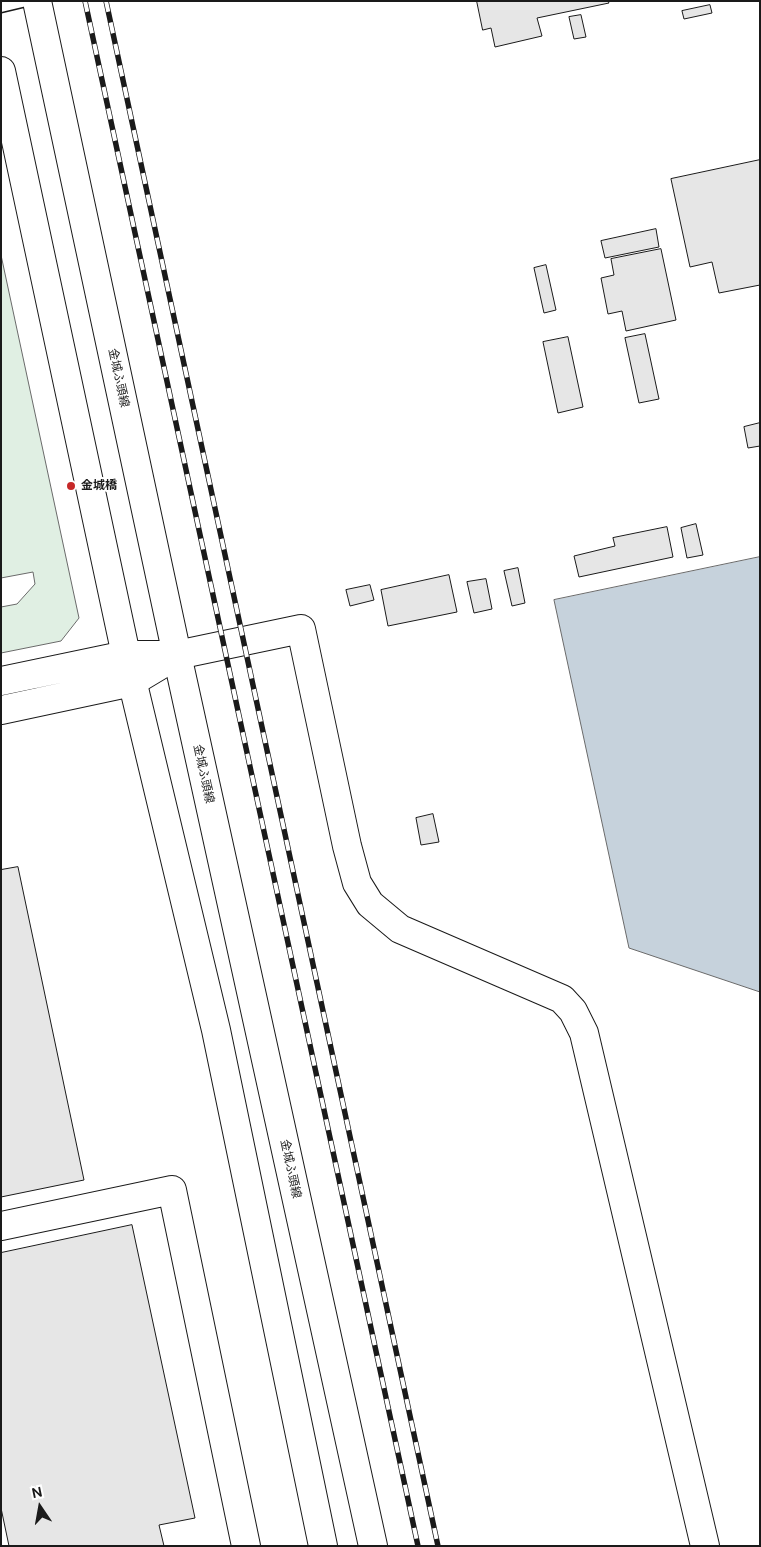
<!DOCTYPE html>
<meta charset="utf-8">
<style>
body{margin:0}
#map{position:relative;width:761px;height:1547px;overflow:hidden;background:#fff;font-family:"DM Sans",sans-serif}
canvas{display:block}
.frame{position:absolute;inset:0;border:2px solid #1a1a1a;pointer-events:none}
.north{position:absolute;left:15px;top:1482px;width:50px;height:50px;-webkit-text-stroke:4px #fff;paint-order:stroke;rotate:348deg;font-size:14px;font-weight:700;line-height:20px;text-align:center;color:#1a1a1a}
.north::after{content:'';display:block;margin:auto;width:18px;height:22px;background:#1a1a1a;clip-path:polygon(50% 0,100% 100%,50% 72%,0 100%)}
</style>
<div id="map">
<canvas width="761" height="1547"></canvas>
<div class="frame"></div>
<div class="north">N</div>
</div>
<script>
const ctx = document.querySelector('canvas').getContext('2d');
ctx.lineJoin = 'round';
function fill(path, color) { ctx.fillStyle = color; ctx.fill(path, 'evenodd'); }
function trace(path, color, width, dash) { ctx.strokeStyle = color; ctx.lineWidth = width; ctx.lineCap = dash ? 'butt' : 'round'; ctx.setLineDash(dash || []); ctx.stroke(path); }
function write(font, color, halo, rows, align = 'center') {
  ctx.font = font + ' "DM Sans","Noto Sans JP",sans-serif'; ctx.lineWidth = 4; ctx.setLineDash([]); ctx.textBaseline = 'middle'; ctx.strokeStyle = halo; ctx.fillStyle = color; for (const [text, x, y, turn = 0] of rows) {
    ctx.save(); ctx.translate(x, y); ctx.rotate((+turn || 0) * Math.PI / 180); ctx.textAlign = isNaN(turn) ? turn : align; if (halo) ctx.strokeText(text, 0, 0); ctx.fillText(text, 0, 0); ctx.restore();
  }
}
const green = new Path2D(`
 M1,255L79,618L61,641L1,653V607L17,604L35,584L33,572L1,578Z`);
fill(green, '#e0efe3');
trace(green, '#6a6a6a', 1);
const water = new Path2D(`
 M760,557V992L629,948L554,600Z`);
fill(water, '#c6d2dc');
trace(water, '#6a6a6a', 1);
const building = new Path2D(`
 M477,1H608L609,3L537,18L542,36L495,47L491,28L483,30Z
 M710,5L712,13L684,19L682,11Z
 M581,15L586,37L574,39L569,17Z
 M760,160V285L719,293L712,262L690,267L671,179Z
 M656,229L659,247L605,258L601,241Z
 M661,249L676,320L626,331L622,311L608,314L601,278L614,275L611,259Z
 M546,265L556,310L544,313L534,268Z
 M645,334L659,399L639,403L625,338Z
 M568,337L583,407L558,413L543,342Z
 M760,423V446L748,448L744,427Z
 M696,524L703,555L687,558L681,528Z
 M667,527L673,557L579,577L574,556L615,546L613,538Z
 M518,568L525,603L512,606L504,571Z
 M449,575L457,612L388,626L381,590Z
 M486,579L492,609L474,613L467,582Z
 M370,585L374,600L350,606L346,590Z
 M433,814L439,842L421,845L416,818Z
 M18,867L84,1180L1,1197V870Z
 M132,1225L195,1518L159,1525L164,1546H9L1,1508V1253Z`);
fill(building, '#e6e6e6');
trace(building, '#1a1a1a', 1);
const service = new Path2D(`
 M1,6L22,1`);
const tertiary = new Path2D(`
 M1,681L126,655H177L301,629L347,846L357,883L370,904L400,929L562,999L573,1011L584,1033L705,1546
 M1,710L132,682L177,655
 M1,1226L172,1190L246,1546`);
const primary = new Path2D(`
 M37,1L177,655L373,1546
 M1,71L126,655L216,1030L323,1546`);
trace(service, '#1a1a1a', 15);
trace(tertiary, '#1a1a1a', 30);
trace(primary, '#1a1a1a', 30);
trace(service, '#fff', 12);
trace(tertiary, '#fff', 28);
trace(primary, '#fff', 28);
const rail = new Path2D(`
 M85,1L418,1546
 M106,1L438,1546`);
trace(rail, '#1a1a1a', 5.5);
trace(rail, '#fff', 4, [11]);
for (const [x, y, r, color] of [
 [71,486,5,"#c62828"]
]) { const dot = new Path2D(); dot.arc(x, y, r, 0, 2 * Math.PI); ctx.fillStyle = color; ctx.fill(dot); trace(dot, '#fff', 2); }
write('12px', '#1a1a1a', '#fff', [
 ["金城ふ頭線",118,378,78],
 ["金城ふ頭線",203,774,78],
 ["金城ふ頭線",290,1169,78]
]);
write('bold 12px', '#1a1a1a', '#fff', [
 ["金城橋",81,486]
], 'left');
</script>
